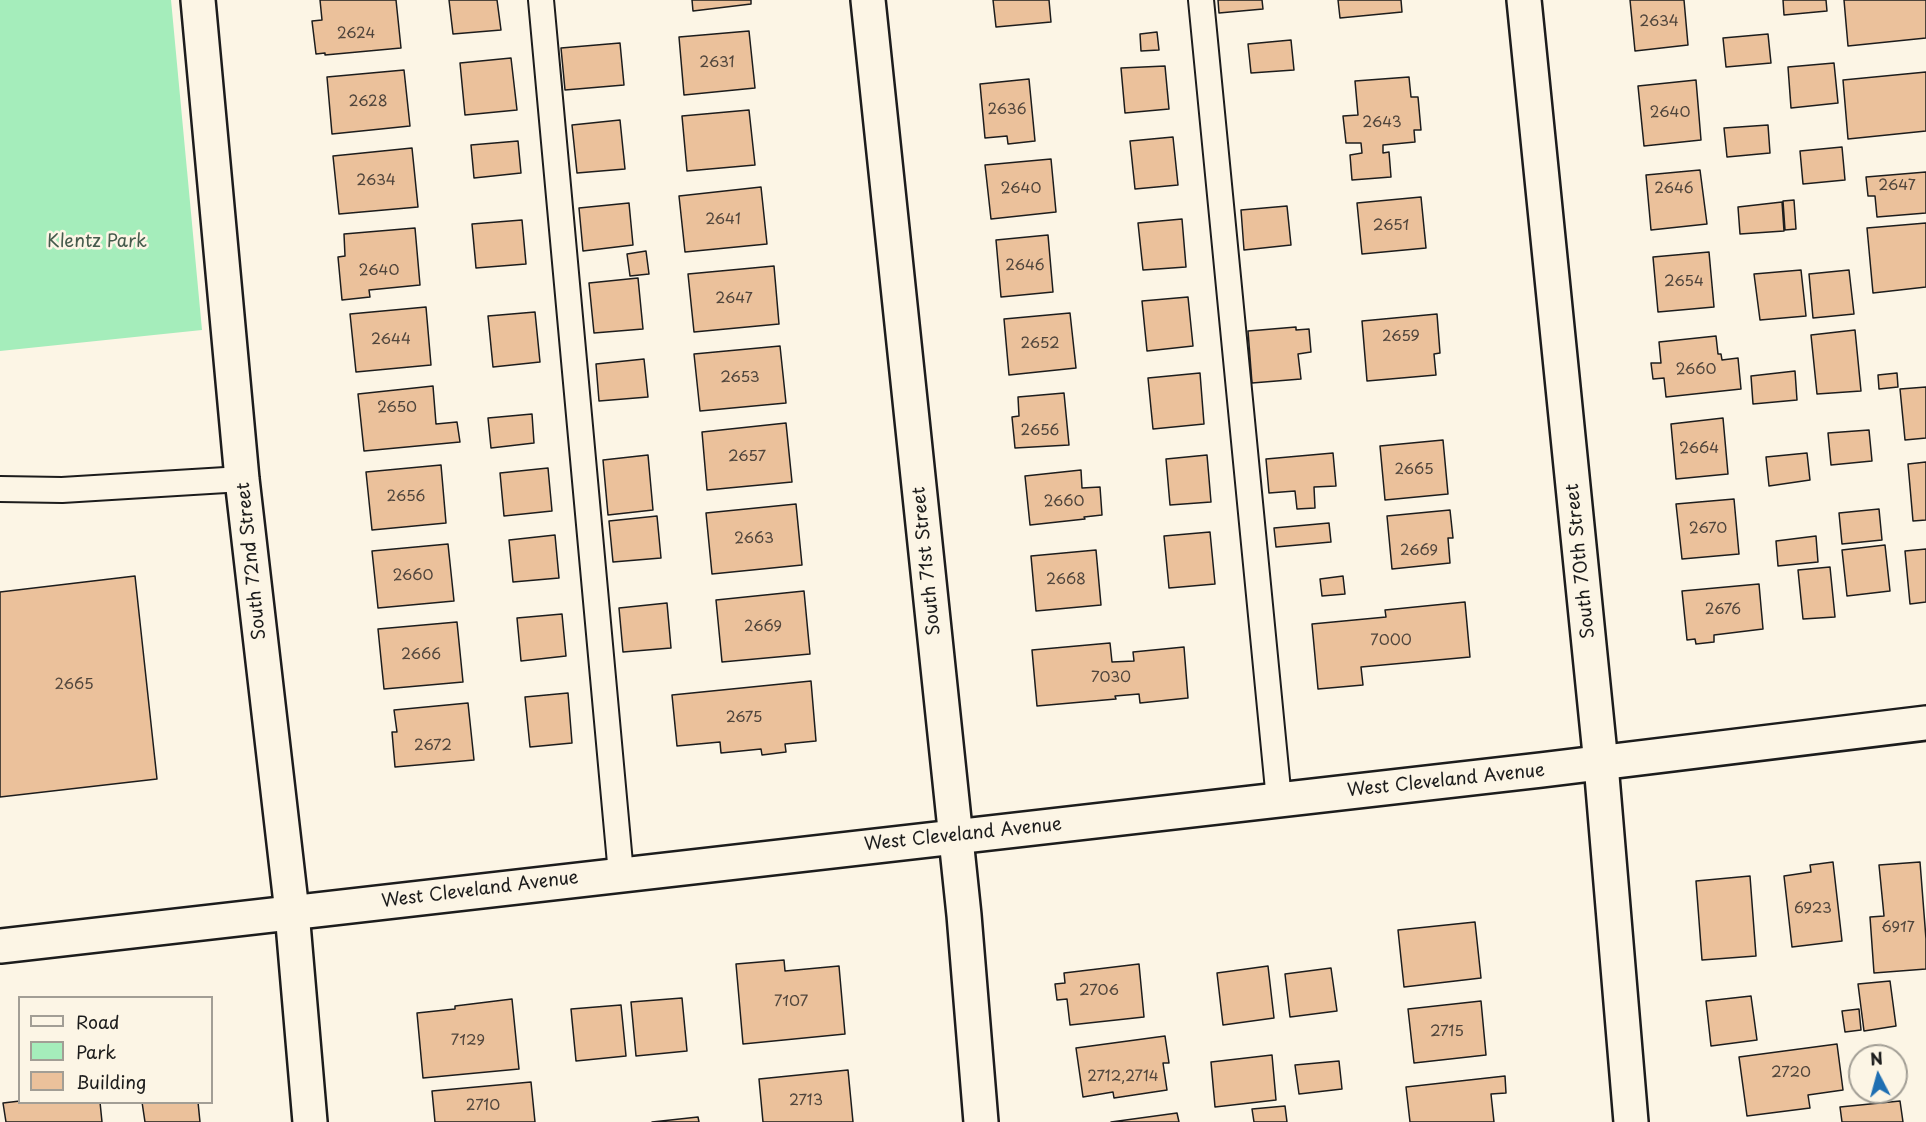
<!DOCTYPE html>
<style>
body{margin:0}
#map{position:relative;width:1926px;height:1122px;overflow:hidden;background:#fcf5e5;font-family:"Playpen Sans",sans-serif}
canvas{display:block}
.legend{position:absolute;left:18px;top:996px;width:195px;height:108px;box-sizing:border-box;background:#fcf5e5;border:2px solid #a29e95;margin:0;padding:8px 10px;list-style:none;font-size:18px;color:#1c1c1c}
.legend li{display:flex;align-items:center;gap:12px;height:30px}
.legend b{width:30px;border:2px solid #a29e95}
.north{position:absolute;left:1848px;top:1044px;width:60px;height:60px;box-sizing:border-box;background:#fcf5e5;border:2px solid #a29e95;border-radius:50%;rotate:354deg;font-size:16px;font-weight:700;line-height:24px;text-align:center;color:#1c1c1c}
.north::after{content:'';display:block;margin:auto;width:21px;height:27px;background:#1f6fb2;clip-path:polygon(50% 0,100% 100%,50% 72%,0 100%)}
</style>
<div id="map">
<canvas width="1926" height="1122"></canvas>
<ul class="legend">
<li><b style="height:8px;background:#fcf5e5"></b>Road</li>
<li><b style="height:16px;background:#a5edbb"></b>Park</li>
<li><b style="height:16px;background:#ebc19b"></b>Building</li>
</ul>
<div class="north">N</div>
</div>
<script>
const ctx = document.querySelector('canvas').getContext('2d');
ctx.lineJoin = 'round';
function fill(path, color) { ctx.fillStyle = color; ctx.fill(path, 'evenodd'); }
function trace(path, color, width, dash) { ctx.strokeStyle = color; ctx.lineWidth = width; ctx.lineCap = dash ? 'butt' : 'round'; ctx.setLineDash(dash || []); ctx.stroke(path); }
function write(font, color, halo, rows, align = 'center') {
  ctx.font = font + ' "Playpen Sans",sans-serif'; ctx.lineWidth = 5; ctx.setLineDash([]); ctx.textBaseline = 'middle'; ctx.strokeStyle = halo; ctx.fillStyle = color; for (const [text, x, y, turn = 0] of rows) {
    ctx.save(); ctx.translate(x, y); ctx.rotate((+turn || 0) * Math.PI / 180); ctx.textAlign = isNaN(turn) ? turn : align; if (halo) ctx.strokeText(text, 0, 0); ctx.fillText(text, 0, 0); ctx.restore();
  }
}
fill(new Path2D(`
 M0,0H171L202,330L0,351Z`), '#a5edbb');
const building = new Path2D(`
 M320,0H396L401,48L325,55V53L316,54L312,21L322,20Z
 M449,0H497L501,30L453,34Z
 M692,0H751V4L693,11Z
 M993,0H1049L1051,22L996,27Z
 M1218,0H1262L1263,9L1219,13Z
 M1338,0H1401L1402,12L1340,18Z
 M1630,0H1684L1688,45L1635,51Z
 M1783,0H1826L1827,11L1784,15Z
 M1844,0H1926V38L1848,46Z
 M749,31L755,88L684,95L679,37Z
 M1157,32L1159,50L1141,51L1140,34Z
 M1768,34L1771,63L1726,67L1723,38Z
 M1291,40L1294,70L1251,73L1248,44Z
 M620,43L624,85L565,90L561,48Z
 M511,58L517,110L465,115L460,63Z
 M1834,63L1838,103L1791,108L1788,67Z
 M1165,66L1169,109L1125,113L1121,68Z
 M404,70L410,126L332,134L327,77Z
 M1926,72V131L1848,139L1843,80Z
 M1409,77L1411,97H1418L1421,130H1414L1415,142L1383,145V153L1389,152L1391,177L1352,180L1350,155L1362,153L1361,143H1346L1343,116L1358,115L1355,81Z
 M1029,79L1035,141L1008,144L1007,136L985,138L980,84Z
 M1696,80L1701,140L1644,146L1638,86Z
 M749,110L755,165L687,171L682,116Z
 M620,120L625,169L577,173L572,125Z
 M1768,125L1770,153L1727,157L1724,128Z
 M1173,137L1178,185L1135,189L1130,141Z
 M518,141L521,173L474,178L471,145Z
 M1842,147L1845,180L1803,184L1800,151Z
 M412,148L418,207L339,214L333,156Z
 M1051,159L1056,212L991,219L985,165Z
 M1700,170L1707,224L1651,230L1646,175Z
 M1926,172V213L1877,217L1875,196H1868L1866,177Z
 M761,187L767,244L685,252L679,196Z
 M1421,197L1426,248L1362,254L1357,203Z
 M1794,200L1796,229L1785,230L1783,201Z
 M1782,202L1784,231L1740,234L1738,207Z
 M629,203L633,245L583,251L579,208Z
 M1287,206L1291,245L1244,250L1241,210Z
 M1182,219L1186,267L1143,270L1138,223Z
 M522,220L526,264L476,268L472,224Z
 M1926,223V287L1873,293L1867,228Z
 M415,228L420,285L369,290L370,297L342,300L338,257L345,256L344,234Z
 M1048,235L1053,292L1001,297L996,240Z
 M646,251L649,274L630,276L627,254Z
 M1709,252L1714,307L1658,312L1653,257Z
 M774,266L779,324L694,332L688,274Z
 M1801,270L1806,316L1760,320L1754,274Z
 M1849,270L1854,314L1813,318L1809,274Z
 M638,278L643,329L594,333L589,283Z
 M1188,297L1193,346L1147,351L1142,301Z
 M426,307L431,365L356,372L350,314Z
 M535,312L540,362L493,367L488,316Z
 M1070,313L1076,368L1009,375L1004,319Z
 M1437,314L1440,353L1434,354L1436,375L1367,381L1362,321Z
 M1296,327V330L1309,329L1311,352L1298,354L1301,379L1252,383L1248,331Z
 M1855,330L1861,391L1817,394L1811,335Z
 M1716,336L1718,354H1721L1722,360L1738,358L1741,389L1666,397L1664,378L1653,379L1651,363H1661L1659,342Z
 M780,346L786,403L700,411L694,354Z
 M644,359L648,397L599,401L596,364Z
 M1795,371L1797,400L1753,404L1751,376Z
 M1200,373L1204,424L1153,429L1148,378Z
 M1897,373L1898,387L1879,389L1878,375Z
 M433,386L436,424L457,422L460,442L364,451L358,394Z
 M1926,387V438L1905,440L1900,389Z
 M1064,393L1069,445L1015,448L1012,417L1019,416L1018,397Z
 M532,414L534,443L491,448L488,418Z
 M1723,418L1728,474L1676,479L1671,424Z
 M786,423L792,482L707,490L702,432Z
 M1869,430L1872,461L1831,465L1828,433Z
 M1443,440L1448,494L1385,500L1380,446Z
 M1333,453L1336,486L1314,487L1315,508L1297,509L1295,491L1269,493L1266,459Z
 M1807,453L1810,480L1769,486L1766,457Z
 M648,455L653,510L608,515L603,460Z
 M1207,455L1211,502L1170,505L1166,459Z
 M1926,462V520L1913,521L1908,464Z
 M441,465L446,523L372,530L366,472Z
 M548,468L552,511L504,516L500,473Z
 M1081,470L1082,488L1100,487L1102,515L1084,517L1085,519L1030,525L1025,476Z
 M1734,499L1739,554L1682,559L1676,504Z
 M796,504L802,565L712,574L706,513Z
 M1879,509L1882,540L1842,544L1839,513Z
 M1450,510L1453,538H1448L1450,563L1392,569L1387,516Z
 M657,516L661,558L613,562L609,521Z
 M1329,523L1331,542L1276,547L1274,528Z
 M1210,532L1215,584L1169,588L1164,536Z
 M555,535L559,578L513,582L509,540Z
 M1816,536L1818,562L1778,566L1776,541Z
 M448,544L454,601L378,608L372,551Z
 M1885,545L1890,591L1847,596L1842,550Z
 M1926,549V602L1910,604L1905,551Z
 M1096,550L1101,605L1036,611L1031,556Z
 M1830,567L1835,617L1803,619L1798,570Z
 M135,576L157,779L0,797V592Z
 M1343,576L1345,594L1322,596L1320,579Z
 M1759,584L1763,629L1714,635V642L1696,644L1695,639L1687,640L1682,591Z
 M804,591L810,654L722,662L716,600Z
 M1465,602L1470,657L1361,667L1363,685L1318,689L1312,624L1386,617L1385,610Z
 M667,603L671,648L623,652L619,608Z
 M562,614L566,656L521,661L517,618Z
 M457,622L463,682L384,689L378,629Z
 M1110,643L1112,662L1134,661L1133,652L1184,647L1188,698L1140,703L1139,694L1115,696L1116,699L1037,706L1032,650Z
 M811,681L816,741L785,744L786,752L762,755L761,749L721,753L720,742L677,746L672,695Z
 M568,693L572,743L530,747L525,697Z
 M468,703L474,760L395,767L392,732H397L394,710Z
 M1833,862L1842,941L1792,947L1784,876L1811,872L1810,865Z
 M1920,862L1926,939V969L1874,973L1870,917L1884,916L1879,865Z
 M1750,876L1756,956L1702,960L1696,881Z
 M1475,922L1481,978L1404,987L1398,930Z
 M784,960L785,971L839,966L845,1034L743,1044L736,964Z
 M1139,964L1144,1017L1070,1025L1067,999L1057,1000L1055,984L1065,983L1064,973Z
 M1268,966L1274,1018L1223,1025L1217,973Z
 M1331,968L1337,1011L1290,1017L1285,974Z
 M1890,981L1896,1026L1864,1031L1858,984Z
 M1751,996L1757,1040L1711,1046L1706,1001Z
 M682,998L687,1051L636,1056L631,1002Z
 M512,999L519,1069L423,1078L417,1013L455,1009V1006Z
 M1481,1001L1486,1055L1414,1063L1408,1009Z
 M621,1005L626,1056L576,1061L571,1009Z
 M1859,1009L1861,1030L1845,1032L1842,1011Z
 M1165,1036L1169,1063H1163L1167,1090L1114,1098L1113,1092L1083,1097L1076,1048Z
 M1837,1044L1843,1090L1808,1095L1810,1108L1747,1116L1739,1057Z
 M1272,1055L1276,1100L1215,1107L1211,1062Z
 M1339,1061L1342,1089L1299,1094L1295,1065Z
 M848,1070L853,1122H763L759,1079Z
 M1505,1076L1506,1093L1491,1094L1494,1122H1410L1406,1087Z
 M531,1082L535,1122H435L432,1091Z
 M20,1101L100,1102L102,1122H6L3,1103Z
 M1900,1101L1903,1122H1842L1840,1107Z
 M142,1102H198L200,1122H145Z
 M1285,1106L1287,1122H1254L1252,1109Z
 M1177,1113L1179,1122H1111Z
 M698,1117L699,1122H652Z`);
fill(building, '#ebc19b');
trace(building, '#1c1c1c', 1.5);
const service = new Path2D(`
 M541,0L621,874
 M1201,0L1279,800
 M0,489L62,490L242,479`);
const minor = new Path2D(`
 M198,0L242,479L292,912L310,1122
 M868,0L964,915L981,1122
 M1524,0L1601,764L1631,1122`);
const tertiary = new Path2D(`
 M0,946L1541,770L1926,723`);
trace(service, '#1c1c1c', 28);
trace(minor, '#1c1c1c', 38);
trace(tertiary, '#1c1c1c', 38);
trace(service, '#fcf5e5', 24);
trace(minor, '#fcf5e5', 33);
trace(tertiary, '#fcf5e5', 33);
write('15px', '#50453c', null, [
 ["2634",1659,22],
 ["2624",356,34],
 ["2631",717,63],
 ["2628",368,102],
 ["2636",1007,110],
 ["2640",1670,113],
 ["2643",1382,123],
 ["2634",376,181],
 ["2647",1897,186],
 ["2640",1021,189],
 ["2646",1674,189],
 ["2641",723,220],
 ["2651",1391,226],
 ["2646",1025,266],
 ["2640",379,271],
 ["2654",1684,282],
 ["2647",734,299],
 ["2659",1401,337],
 ["2644",391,340],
 ["2652",1040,344],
 ["2660",1696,370],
 ["2653",740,378],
 ["2650",397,408],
 ["2656",1040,431],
 ["2664",1699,449],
 ["2657",747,457],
 ["2665",1414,470],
 ["2656",406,497],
 ["2660",1064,502],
 ["2670",1708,529],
 ["2663",754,539],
 ["2669",1419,551],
 ["2660",413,576],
 ["2668",1066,580],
 ["2676",1723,610],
 ["2669",763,627],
 ["7000",1391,641],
 ["2666",421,655],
 ["7030",1111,678],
 ["2665",74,685],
 ["2675",744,718],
 ["2672",433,746],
 ["6923",1813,909],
 ["6917",1898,928],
 ["2706",1099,991],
 ["7107",791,1002],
 ["2715",1447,1032],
 ["7129",468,1041],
 ["2720",1791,1073],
 ["2712,2714",1123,1077],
 ["2713",806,1101],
 ["2710",483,1106]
]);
write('18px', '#455b4c', '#fcf5e5', [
 ["Klentz Park",97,242]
]);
write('18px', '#1c1c1c', '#fcf5e5', [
 ["South 72nd Street",252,561,-96],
 ["South 71st Street",927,561,-96],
 ["South 70th Street",1581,561,-96],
 ["West Cleveland Avenue",1446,781,-6],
 ["West Cleveland Avenue",963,835,-6],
 ["West Cleveland Avenue",480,890,-7]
]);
</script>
